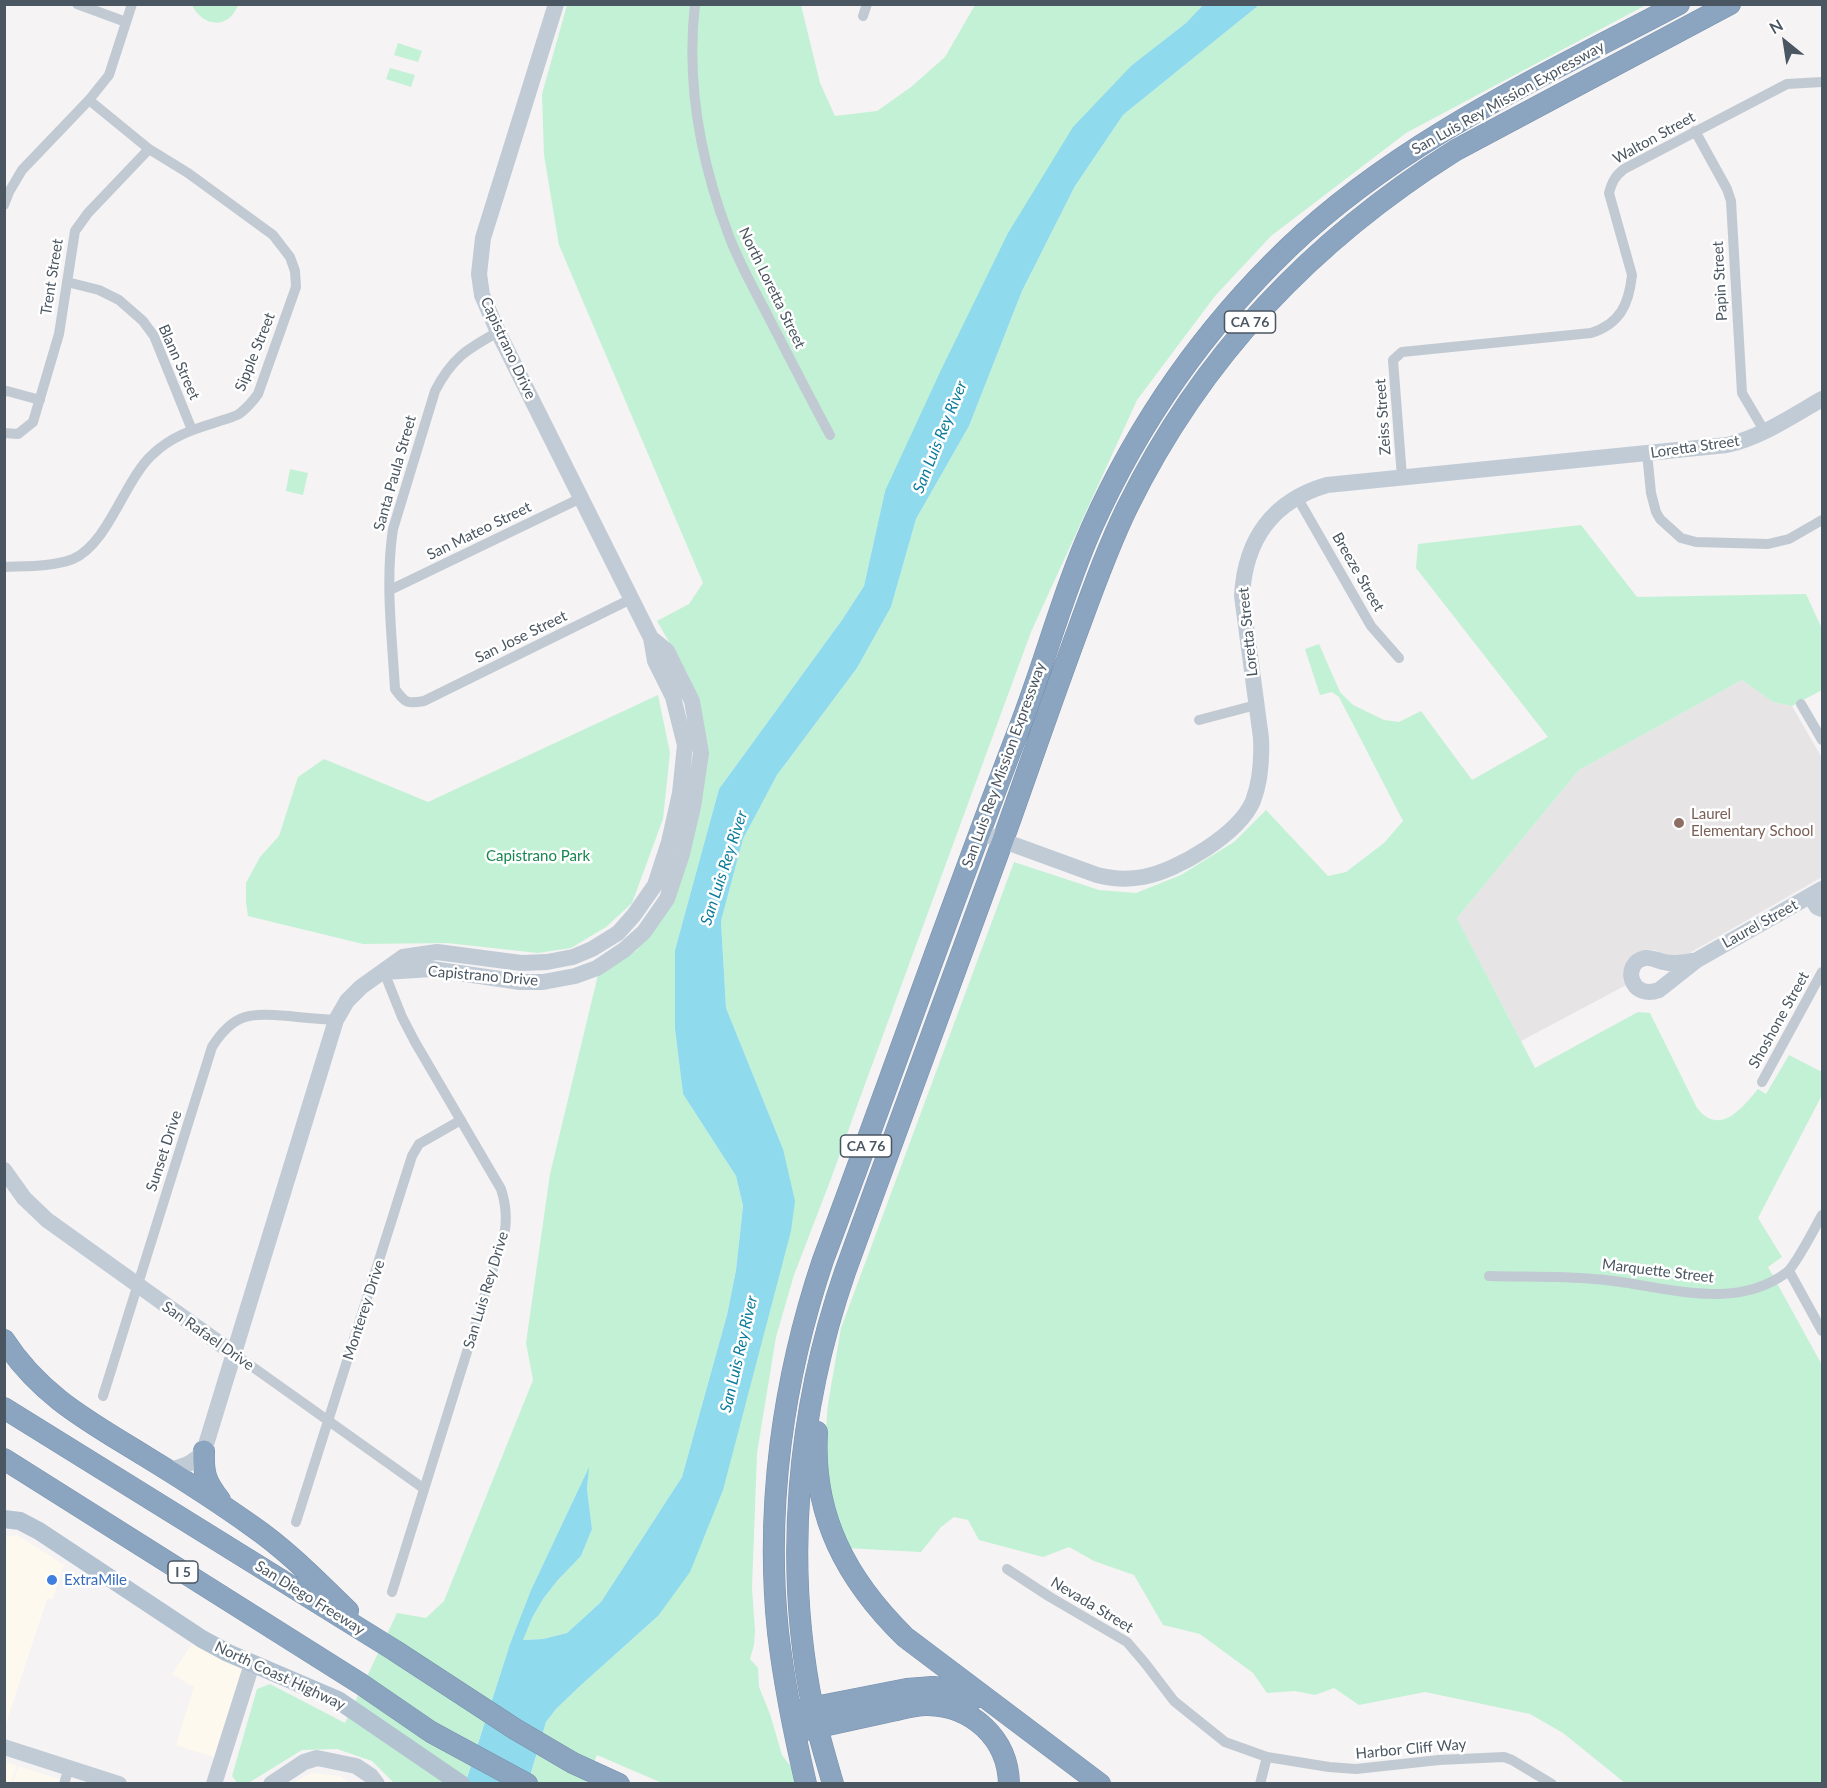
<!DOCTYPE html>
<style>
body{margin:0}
#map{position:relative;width:1827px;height:1788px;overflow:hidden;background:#f5f3f3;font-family:Lato,sans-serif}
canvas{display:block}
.frame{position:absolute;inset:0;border:6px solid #4a5661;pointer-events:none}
.north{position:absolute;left:1755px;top:12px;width:60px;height:60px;-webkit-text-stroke:4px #fff;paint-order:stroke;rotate:330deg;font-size:16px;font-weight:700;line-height:24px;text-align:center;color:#4a5661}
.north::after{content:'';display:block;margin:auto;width:21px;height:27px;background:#4a5661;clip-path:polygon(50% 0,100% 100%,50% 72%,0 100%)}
</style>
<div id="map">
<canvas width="1827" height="1788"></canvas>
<div class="frame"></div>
<div class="north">N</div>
</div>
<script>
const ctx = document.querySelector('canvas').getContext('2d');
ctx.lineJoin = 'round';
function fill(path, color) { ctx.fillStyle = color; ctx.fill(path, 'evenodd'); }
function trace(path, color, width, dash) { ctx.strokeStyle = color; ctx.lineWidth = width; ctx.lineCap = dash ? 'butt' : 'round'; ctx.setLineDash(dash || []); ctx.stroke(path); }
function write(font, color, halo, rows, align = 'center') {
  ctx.font = font + ' Lato,sans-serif'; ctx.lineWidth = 5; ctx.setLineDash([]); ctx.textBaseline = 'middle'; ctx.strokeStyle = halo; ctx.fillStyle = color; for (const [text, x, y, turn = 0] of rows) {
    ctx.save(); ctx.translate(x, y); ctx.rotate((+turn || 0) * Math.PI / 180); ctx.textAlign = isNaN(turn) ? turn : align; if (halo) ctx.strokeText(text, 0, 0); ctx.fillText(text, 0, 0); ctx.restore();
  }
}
fill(new Path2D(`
 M17,1535L64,1565L53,1599H47L5,1727V1537Z
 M194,1641L246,1669L217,1758L176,1745L194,1687L172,1674Z
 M4,1762L17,1765L11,1783H5Z
 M18,1766L72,1783L12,1784Z
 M311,1773L340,1776L349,1783H293Z`), '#fdf9ef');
fill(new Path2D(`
 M1742,680L1773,702L1792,706L1822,758V877L1681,958L1676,959L1654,950L1646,951L1632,982L1521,1041L1457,918L1579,770Z`), '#e6e4e5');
fill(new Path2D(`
 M192,5L238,4V5C228,31 202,26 192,5Z
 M567,5H801L820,83L835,116L877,111L911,87L945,57L975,5H1203L1186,23L1132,65L885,491L864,586L842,620L719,789L675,950V1029L683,1094L736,1176L743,1206L736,1270L727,1315L682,1477L601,1602L567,1633L543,1639L522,1640L532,1618L543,1599L557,1581L581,1556L592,1529L587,1489L588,1469L531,1590L510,1644L465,1783H394L372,1761L337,1749L302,1750L250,1782L237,1783L232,1776L257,1689L270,1684L345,1723L397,1613L426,1618L444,1601L533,1380L526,1343L550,1174L598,975L637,950L674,890L707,748L688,675L657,621L689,604L703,583L559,245L544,155L542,94Z
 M1259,5H1646L1406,133L1271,236L1215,296L1137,400L1031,632L857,1106L832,1176L794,1275L776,1337L757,1453L752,1588L755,1631L754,1645L750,1659L758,1668L759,1687L770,1714L782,1755L792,1768L796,1783H662L597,1755L585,1783L528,1784L546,1722L556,1709L580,1686L658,1616L783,1149L726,1008L721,921L743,839L777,775L857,668L891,607L916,519L969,426L1022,291L1075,186L1123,115Z
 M398,43L422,51L418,62L394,55Z
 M390,68L415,75L411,87L386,79Z
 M290,469L308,473L303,495L286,491Z
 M1581,525L1637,597L1806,594L1822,629V690L1792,706L1773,702L1742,680L1579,770L1457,918L1535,1068L1638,1012L1650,1013L1697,1108C1720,1137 1742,1108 1758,1089L1766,1094L1789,1055L1822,1072V1095L1758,1218L1782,1257L1768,1267L1822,1365V1783H1625L1563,1733L1530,1714L1425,1692L1359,1705L1334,1688L1315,1695L1295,1691L1267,1693L1253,1673L1200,1634L1163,1625L1134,1575L1094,1561L1069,1547L1043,1557L979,1540L968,1520L954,1517L941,1527L921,1552L845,1548L822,1475L828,1404L841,1328L1014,862L1099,890L1136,893L1181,875L1234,842L1266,810L1328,876L1346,872L1384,843L1403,821L1339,697L1332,692L1320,695L1305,649L1319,644L1340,692L1353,705L1384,720L1399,722L1421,711L1472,780L1548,737L1416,568L1418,544Z
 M658,695L670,753L663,819L632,903L606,927L571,948L538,953L447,943L363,944L248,916L246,902V883L260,857L279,836L298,777L324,759L428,802Z`), '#c3f1d5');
fill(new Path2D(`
 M1203,5H1259L1123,115L1075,186L1022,291L969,426L916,519L891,607L857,668L777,775L743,839L721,921L726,1008L783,1149L795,1201L791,1231L723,1490L690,1572L658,1616L580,1686L556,1709L546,1722L528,1783L465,1784L510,1644L531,1590L589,1467L587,1489L592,1529L581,1556L557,1581L543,1599L532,1618L523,1640L543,1639L567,1633L601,1602L682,1477L727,1315L736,1270L743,1206L736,1176L683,1094L675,1029V950L719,789L842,620L864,586L885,491L941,370L1008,233L1073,127L1132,65L1186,23Z`), '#90daee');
const highway = new Path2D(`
 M4,1340C40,1396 90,1422 145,1456C181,1478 217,1501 252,1526C287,1550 318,1582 348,1611
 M4,1408L394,1650L515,1729L573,1763L619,1784
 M817,1432C812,1516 847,1580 905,1637L1100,1784
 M204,1451C203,1474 206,1482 220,1500
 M4,1459L361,1684L431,1732L527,1784
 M800,1710L907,1689L933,1687L959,1690L975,1698
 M805,1730C832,1724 860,1718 887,1712C900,1710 915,1704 928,1705C972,1706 1008,1738 1009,1784
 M806,1784C794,1733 784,1683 778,1632C765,1507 783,1379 823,1260C889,1084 951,905 1019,729C1045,662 1063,592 1092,527C1139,422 1206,327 1288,248C1401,140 1543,76 1679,4
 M833,1784C826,1759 818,1734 813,1709C783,1564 797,1411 845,1272C897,1128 951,985 1003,840C1028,770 1052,700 1078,630C1093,589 1108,547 1127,508C1202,355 1313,240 1456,150L1730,4`);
trace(highway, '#7690ad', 22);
trace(new Path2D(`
 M77,4L126,22
 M695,4C686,83 701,163 729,236C740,265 755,291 769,318C789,357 809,396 830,435
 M863,16L867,4
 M1695,131L1727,189L1731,201L1742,393L1765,432
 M4,205L9,192L22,170L89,100L109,75L132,4
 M67,282L99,290L119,300L143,321L154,336L192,430
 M498,332C467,349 452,358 435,391L393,529C385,581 392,636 395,689C405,703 407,704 424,701L631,599
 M4,392L7,391L40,400
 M4,433L18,434L33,422L59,334L75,231L88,213L149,149
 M1647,453L1651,493L1656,512L1660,519L1681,538L1696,542L1768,544L1789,539L1822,520
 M1402,477L1393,360L1402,352L1591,333C1620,324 1629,304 1632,275L1609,193C1612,182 1615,176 1624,169L1787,84L1822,82
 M1297,497L1371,626L1399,658
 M4,567C26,566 52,567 73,559C109,543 124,480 153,454C171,437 191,430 214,423C222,420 232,418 239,414C247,408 253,401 258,394L296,287L295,271L290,257L273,235L188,173L149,149L89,100
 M390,590L581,498
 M1801,704L1822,740
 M1199,720L1256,705
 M384,972L402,1017L415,1042L501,1189C506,1204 507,1215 505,1230L392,1592
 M1762,1082L1822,972
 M1789,1271L1822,1331
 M1489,1276C1524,1277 1560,1276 1594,1279C1657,1283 1730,1314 1786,1273C1795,1267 1815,1227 1822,1215
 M233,1353L423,1488
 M103,1396L212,1047C234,1012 251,1013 289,1016C304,1018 320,1019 336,1020
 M296,1522L412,1156L419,1144L461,1120
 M1007,1569L1050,1597L1127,1642L1145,1663L1174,1701L1225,1742L1267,1757L1329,1767L1356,1769L1439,1760L1504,1757L1512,1760L1552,1784
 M64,1784L69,1768
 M1260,1784L1267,1757`), '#c1cad2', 10);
trace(new Path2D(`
 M979,832L1097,875C1113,879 1127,880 1143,877C1177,871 1239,834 1253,801C1261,780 1262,760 1261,738L1242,596C1245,540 1272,501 1327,485L1727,445C1762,437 1792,416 1822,399
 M1810,896L1817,907L1822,909
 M1697,960C1686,962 1675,965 1664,962C1658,961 1652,957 1645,958C1621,963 1630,1001 1659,990L1697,960L1822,889
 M384,972L432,969L520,982H543L575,976L597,968L624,950L644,932L667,899L682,854L693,807L701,753L692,701L667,651L651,638
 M4,1170L24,1198L47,1220L233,1353
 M167,1470C183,1467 193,1464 204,1451L336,1020L347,1001L361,987L403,957L437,952L521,963L547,962L573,957L592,949L618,933L634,915L655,885L669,842L680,793L685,745L673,697L655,661L651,638L498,332L482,295L479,274L483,238L556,4
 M4,1747L119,1784
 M214,1784L252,1664
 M271,1784L304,1762L317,1758L356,1766L371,1776L377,1784`), '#c1cbd6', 16);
trace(new Path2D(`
 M4,1519L20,1521L39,1531L202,1639L228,1653L338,1700L461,1784`), '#b3c2d1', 18);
trace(highway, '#8ba5c1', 21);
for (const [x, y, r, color] of [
 [1679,823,6,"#8d6e63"],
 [52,1580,6,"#3f7fe0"]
]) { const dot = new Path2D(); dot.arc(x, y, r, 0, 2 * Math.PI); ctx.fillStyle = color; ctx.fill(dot); trace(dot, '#fff', 2); }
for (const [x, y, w] of [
 [1250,322,51],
 [866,1146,51],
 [183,1572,30]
]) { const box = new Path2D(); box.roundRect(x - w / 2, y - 11, w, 22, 4.5); ctx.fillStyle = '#fff'; ctx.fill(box); trace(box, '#4a5661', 1.5); }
write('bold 14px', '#4a5661', null, [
 ["CA 76",1250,322],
 ["CA 76",866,1146],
 ["I 5",183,1572]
]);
write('15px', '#4a5661', '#fff', [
 ["San Luis Rey Mission Expressway",1508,98,-29],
 ["Walton Street",1654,138,-29],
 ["Trent Street",52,277,-81],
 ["Papin Street",1720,281,-93],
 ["North Loretta Street",772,288,64],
 ["Capistrano Drive",508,348,65],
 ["Sipple Street",255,352,-68],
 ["Blann Street",179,362,66],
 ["Zeiss Street",1383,417,-94],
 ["Loretta Street",1695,447,-8],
 ["Santa Paula Street",395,473,-74],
 ["San Mateo Street",479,531,-26],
 ["Breeze Street",1358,572,60],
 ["Loretta Street",1248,632,-96],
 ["San Jose Street",521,637,-26],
 ["San Luis Rey Mission Expressway",1004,765,-70],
 ["Laurel Street",1760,924,-29],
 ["Capistrano Drive",483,976,5],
 ["Shoshone Street",1779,1020,-61],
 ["Sunset Drive",164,1151,-72],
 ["Marquette Street",1658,1271,7],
 ["San Luis Rey Drive",486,1290,-73],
 ["Monterey Drive",364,1310,-72],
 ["San Rafael Drive",208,1336,35],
 ["San Diego Freeway",310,1598,32],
 ["Nevada Street",1092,1605,31],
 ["North Coast Highway",280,1676,25],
 ["Harbor Cliff Way",1411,1749,-5]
]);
write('15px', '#785e54', '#fff', [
 ["Laurel",1691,814],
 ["Elementary School",1691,831]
], 'left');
write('15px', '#17864f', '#fff', [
 ["Capistrano Park",538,856]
]);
write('15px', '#366cbe', '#fff', [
 ["ExtraMile",64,1580]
], 'left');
write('italic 16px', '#0c7c9b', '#fff', [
 ["San Luis Rey River",940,437,-68],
 ["San Luis Rey River",724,868,-72],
 ["San Luis Rey River",739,1354,-77]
]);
</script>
